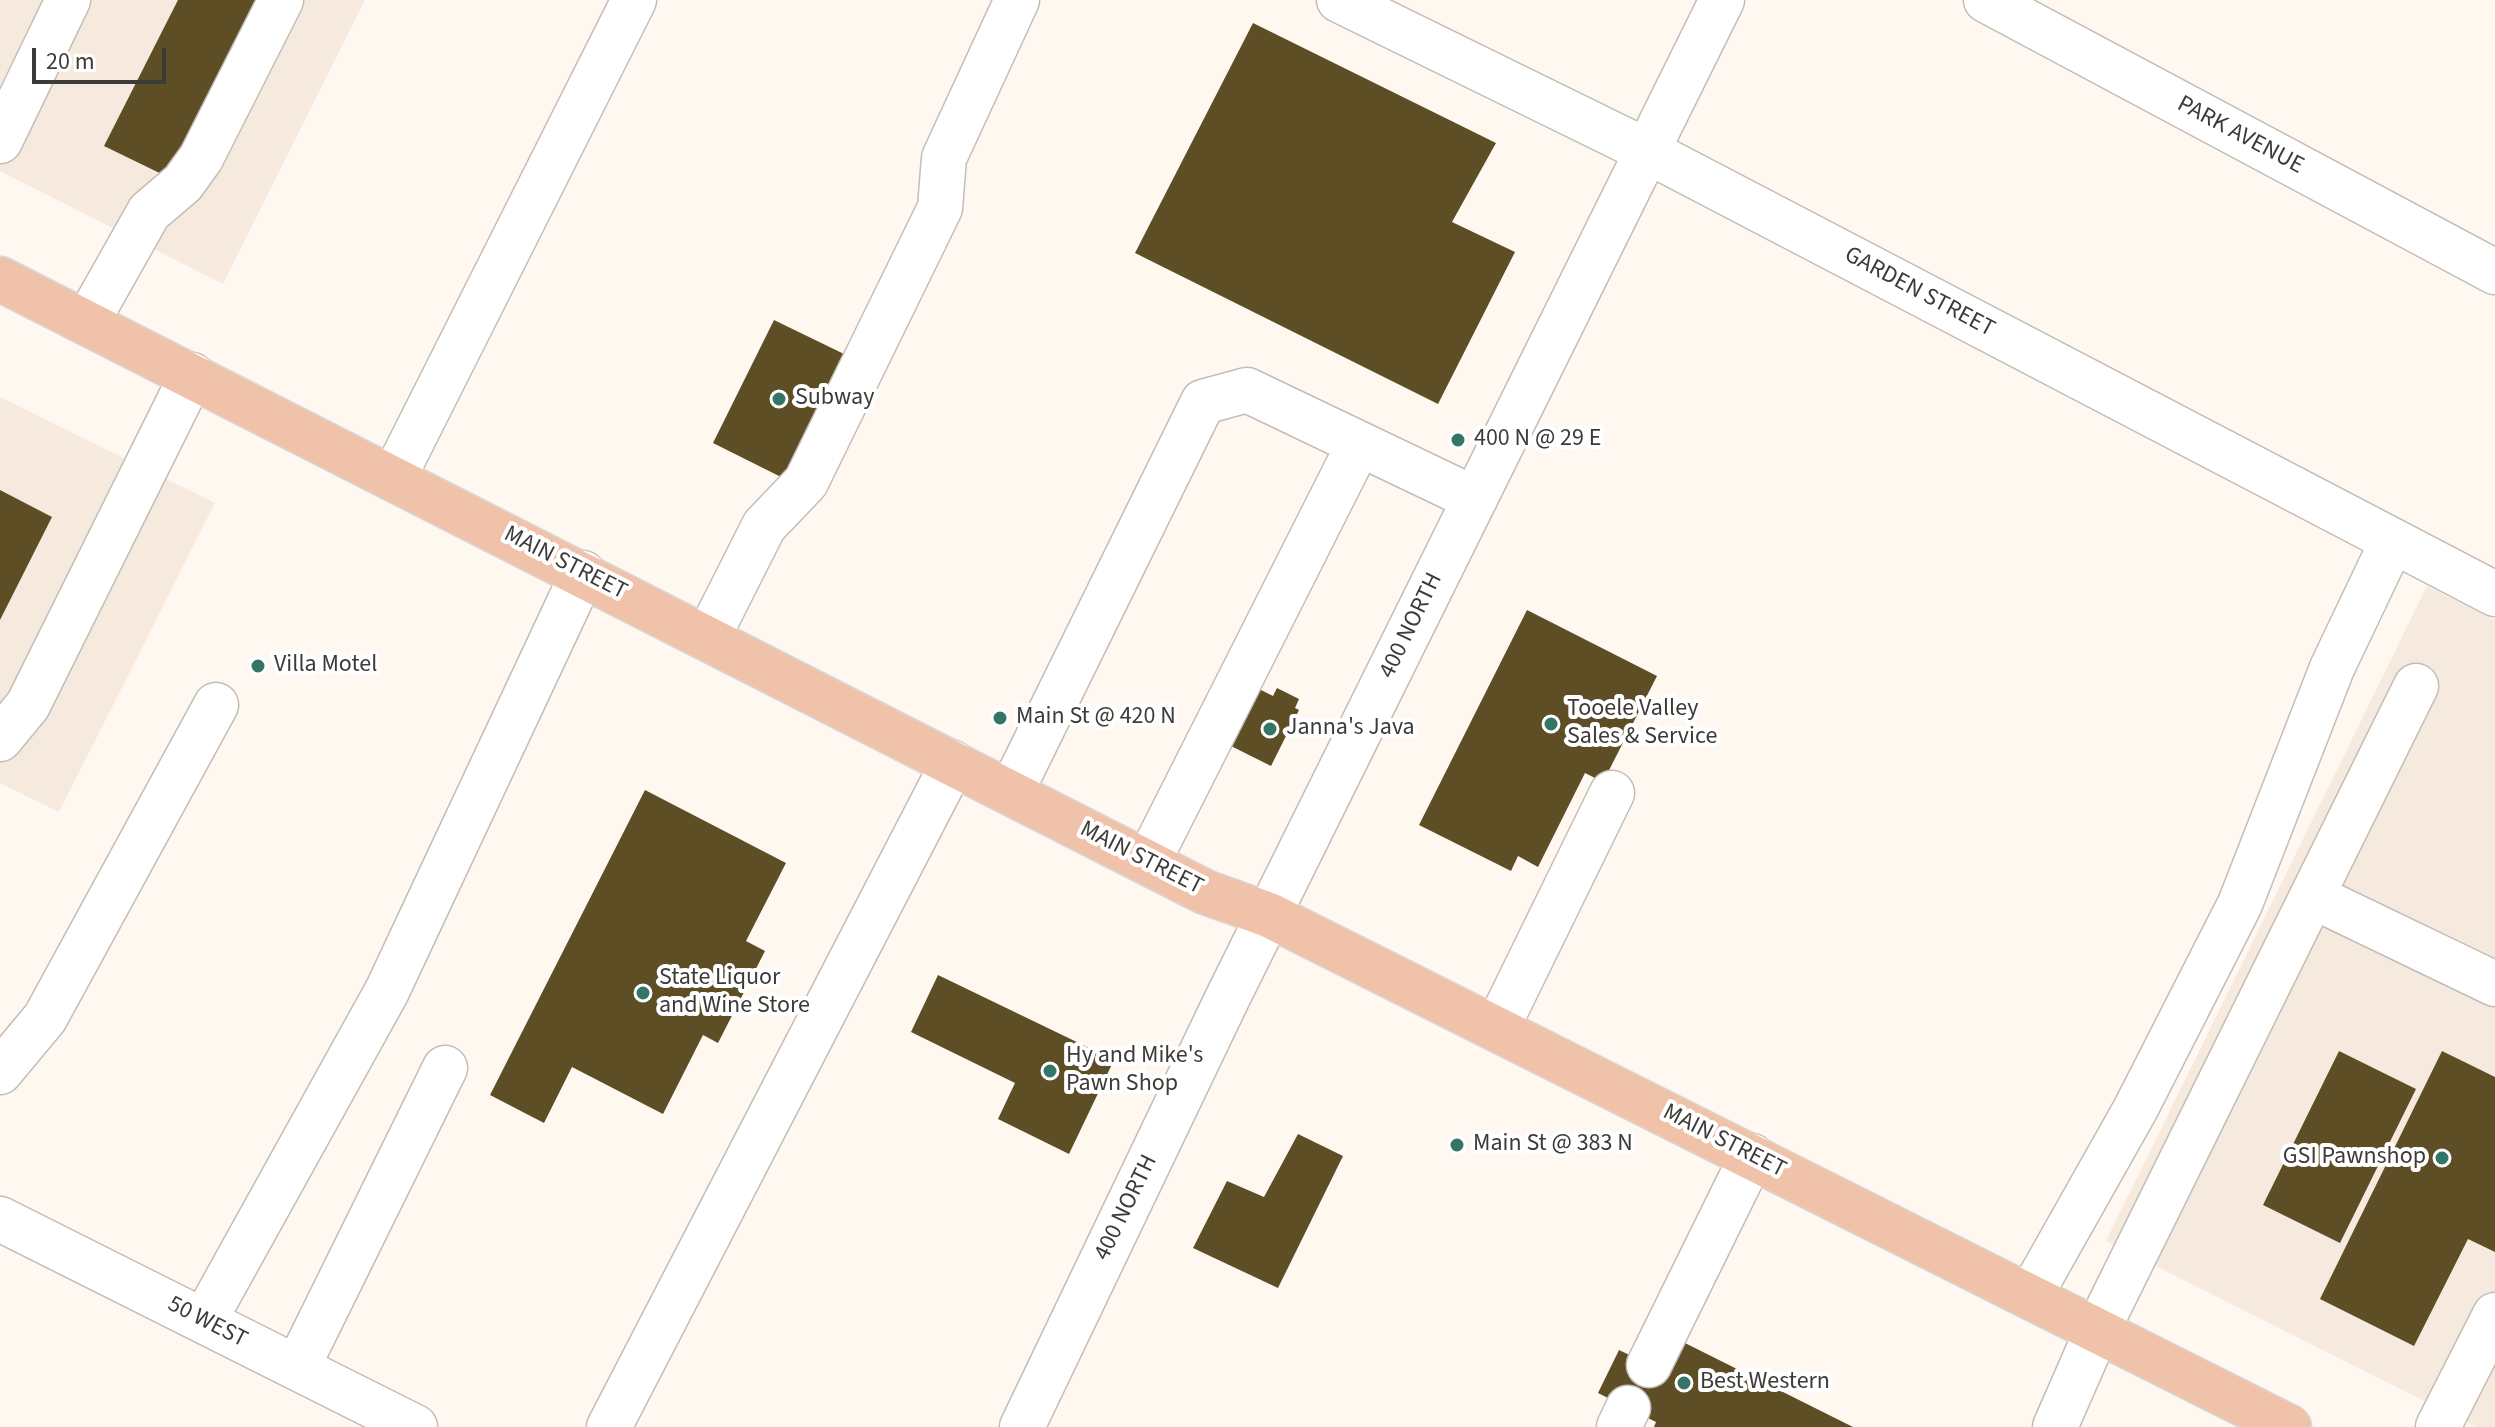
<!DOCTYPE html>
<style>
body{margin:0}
#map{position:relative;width:2495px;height:1427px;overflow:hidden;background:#fef8f1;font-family:"Source Sans 3",sans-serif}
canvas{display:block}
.scale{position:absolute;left:32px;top:48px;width:134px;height:36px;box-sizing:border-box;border:4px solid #3d3b38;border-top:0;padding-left:10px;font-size:24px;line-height:28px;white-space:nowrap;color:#3d3b38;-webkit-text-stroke:6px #fff;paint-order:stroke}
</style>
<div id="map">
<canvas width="2495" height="1427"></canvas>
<div class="scale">20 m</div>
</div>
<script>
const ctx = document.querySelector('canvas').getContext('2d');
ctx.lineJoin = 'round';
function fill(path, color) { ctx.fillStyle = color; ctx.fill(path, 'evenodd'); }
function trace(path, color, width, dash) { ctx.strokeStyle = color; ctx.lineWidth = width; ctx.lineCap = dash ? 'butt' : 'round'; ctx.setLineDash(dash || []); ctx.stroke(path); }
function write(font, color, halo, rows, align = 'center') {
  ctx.font = font + ' "Source Sans 3",sans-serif'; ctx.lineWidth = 8; ctx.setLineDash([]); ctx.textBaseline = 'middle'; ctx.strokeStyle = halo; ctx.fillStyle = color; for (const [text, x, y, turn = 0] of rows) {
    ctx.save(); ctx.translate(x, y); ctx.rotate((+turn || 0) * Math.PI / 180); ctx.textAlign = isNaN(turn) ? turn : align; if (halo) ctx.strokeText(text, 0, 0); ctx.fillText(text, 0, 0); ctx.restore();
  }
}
fill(new Path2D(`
 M0,0H365L223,284L0,171Z
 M0,397L215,503L59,812L0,783Z
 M2427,586L2495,620V1427H2476L2106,1241Z`), '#f6eade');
fill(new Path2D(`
 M178,0H265L176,181L104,146Z
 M1253,23L1496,143L1452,222L1515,252L1438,404L1135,253Z
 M774,320L844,354L785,479L713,443Z
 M0,490L52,517L0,620Z
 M1527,610L1657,676L1603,782L1585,773L1538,867L1518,856L1511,871L1419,825Z
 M1255,687L1273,696L1277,688L1299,699L1295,708L1299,710L1271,766L1227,744Z
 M645,790L786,863L746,941L765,951L718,1043L703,1035L663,1114L572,1067L544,1123L490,1095Z
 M938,975L1114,1060L1069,1154L998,1119L1015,1083L911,1032Z
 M2339,1051L2416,1089L2340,1243L2263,1205Z
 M2442,1051L2495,1077V1252L2468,1239L2414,1346L2320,1299Z
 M1298,1134L1343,1156L1278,1288L1193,1248L1227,1181L1264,1197Z
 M1685,1343L1853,1427H1654L1656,1422L1598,1393L1619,1350L1669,1374Z`), '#5d4e26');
const minor = new Path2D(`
 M1339,0L1647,151L2495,594
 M1986,0L2495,272
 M0,141L68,0
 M87,322L149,212L183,183L201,158L281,0
 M394,477L634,0
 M708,637L764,526L806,482L940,208L944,158L1017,0
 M0,739L28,705L192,375
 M1011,792L1203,402L1247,390L1475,499
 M1148,862L1359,444
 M2312,896L2495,984
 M1497,1028L1612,793
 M0,1072L45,1018L216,705
 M0,1219L415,1427
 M2030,1296L2136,1108L2240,904L2332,668L2392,542
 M204,1321L387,991L583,573
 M1649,1365L1752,1156
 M297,1368L445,1068
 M609,1427L953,763
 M1022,1427L1226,1001L1722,0
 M1619,1427L1628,1408
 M2055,1427L2097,1331L2416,686
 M2438,1427L2495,1315`);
const highway = new Path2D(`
 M0,279L1205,892L1269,915L2289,1427`);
trace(minor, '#c3bdb7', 47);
trace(highway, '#d8d8d7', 47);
trace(minor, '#fff', 44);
trace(highway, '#f1c2aa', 44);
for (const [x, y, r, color] of [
 [779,399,8,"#347565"],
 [1458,440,8,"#347565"],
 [258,666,8,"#347565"],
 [1000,718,8,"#347565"],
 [1551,724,8,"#347565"],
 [1270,729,8,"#347565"],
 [643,993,8,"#347565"],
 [1050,1071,8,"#347565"],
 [1457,1145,8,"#347565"],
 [2442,1158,8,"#347565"],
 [1684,1383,8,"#347565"]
]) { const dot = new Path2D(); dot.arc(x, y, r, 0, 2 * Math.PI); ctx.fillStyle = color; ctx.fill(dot); trace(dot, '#fff', 3); }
write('24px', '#3d3b38', '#fff', [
 ["PARK AVENUE",2240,136,28],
 ["GARDEN STREET",1919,293,28],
 ["MAIN STREET",565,564,27],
 ["400 NORTH",1412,626,-64],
 ["MAIN STREET",1141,859,27],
 ["MAIN STREET",1724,1142,27],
 ["400 NORTH",1127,1208,-64],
 ["50 WEST",207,1323,27]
]);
write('24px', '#3d3b38', '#fff', [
 ["Subway",795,399],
 ["400 N @ 29 E",1474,440],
 ["Villa Motel",274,666],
 ["Tooele Valley",1567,710],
 ["Sales & Service",1567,738],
 ["Main St @ 420 N",1016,718],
 ["Janna's Java",1286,729],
 ["State Liquor",659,979],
 ["and Wine Store",659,1007],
 ["Hy and Mike's",1066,1057],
 ["Pawn Shop",1066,1085],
 ["Main St @ 383 N",1473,1145],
 ["GSI Pawnshop",2426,1158,"right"],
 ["Best Western",1700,1383]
], 'left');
</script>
